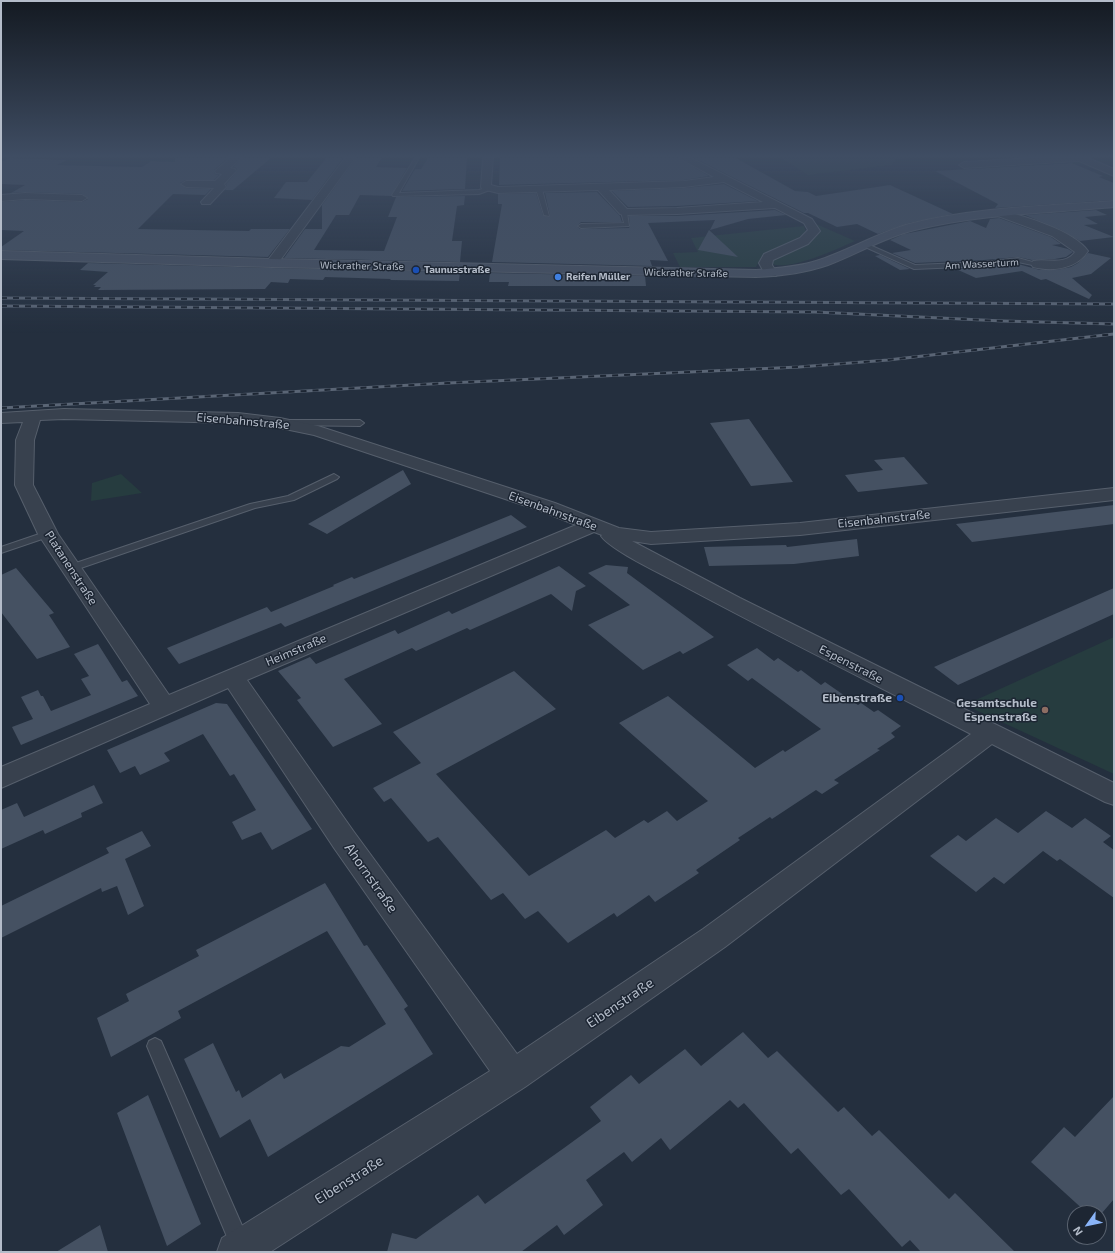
<!DOCTYPE html>
<meta charset="utf-8">
<style>
body{margin:0}
#map{position:relative;width:1115px;height:1253px;overflow:hidden;background:#242f3e;font-family:"Exo 2",sans-serif}
canvas{display:block}
.frame{position:absolute;inset:0;border:2px solid #b4bcc9;pointer-events:none}
.north{position:absolute;left:1067px;top:1205px;width:40px;height:40px;box-sizing:border-box;background:#1d2633;border:1px solid #59626f;border-radius:50%;rotate:237deg;font-size:11px;font-weight:700;line-height:16px;text-align:center;color:#b4bcc9}
.north::after{content:'';display:block;margin:auto;width:14px;height:18px;background:#8ab4f8;clip-path:polygon(50% 0,100% 100%,50% 72%,0 100%)}
</style>
<div id="map">
<canvas width="1115" height="1253"></canvas>
<div class="frame"></div>
<div class="north">N</div>
</div>
<script>
const ctx = document.querySelector('canvas').getContext('2d');
ctx.lineJoin = 'round';
function fill(path, color) { ctx.fillStyle = color; ctx.fill(path, 'evenodd'); }
function trace(path, color, width, dash) { ctx.strokeStyle = color; ctx.lineWidth = width; ctx.lineCap = dash ? 'butt' : 'round'; ctx.setLineDash(dash || []); ctx.stroke(path); }
function write(font, color, halo, rows, align = 'center') {
  ctx.font = font + ' "Exo 2",sans-serif'; ctx.lineWidth = 3; ctx.setLineDash([]); ctx.textBaseline = 'middle'; ctx.strokeStyle = halo; ctx.fillStyle = color; for (const [text, x, y, turn = 0] of rows) {
    ctx.save(); ctx.translate(x, y); ctx.rotate((+turn || 0) * Math.PI / 180); ctx.textAlign = isNaN(turn) ? turn : align; if (halo) ctx.strokeText(text, 0, 0); ctx.fillText(text, 0, 0); ctx.restore();
  }
}
fill(new Path2D(`
 M781,158H907L896,159L892,165L808,175Z
 M814,223L855,241C837,249 790,271 772,264L771,260L794,249Z
 M804,226L806,232C800,236 795,241 788,245C773,253 765,250 756,267H680L673,253L698,252L691,238Z
 M121,474L142,493L91,501L92,483Z
 M1114,637V774L965,705Z`), '#263c3f');
fill(new Path2D(`
 M9,158L67,160L57,165L142,167L151,161L175,162V158H228L214,170L215,174L219,175L214,180H186L180,183L186,188L211,189L205,195L173,194L138,229L249,231L251,229H290L268,257L1,250V247L24,231L1,230V202L25,200L82,202L88,199L82,194L25,192L11,193L25,185L1,184V162Z
 M242,158H271L233,190H225L227,187L226,184L237,171L236,168L233,167Z
 M326,158H343L312,200L274,198L286,182H307Z
 M356,158H382L376,167L407,168L391,196L360,195L349,215H336L314,250L384,251L397,217H388L396,197L465,196L464,205L457,206L452,241H462L460,262L284,258L305,229H322V205Z
 M428,158H467L465,189L402,191L415,169H421Z
 M500,158H678L709,176L684,180L499,185Z
 M694,158H736L795,191L808,192L816,196L890,185L953,214L909,223L878,234L857,224L837,227L808,213H804Z
 M1072,163L1103,176L1099,177L1114,183V200L995,208L998,204L935,171Z
 M724,184L758,201L677,206L628,207L612,191L684,188Z
 M597,192L620,216L622,222H581L577,226L580,229L629,228L630,226L629,216H677L775,210L786,215L748,219L710,230L715,220L648,223L668,261L650,260L652,266L492,262L502,204H498V194L536,193L543,215L549,217L550,216L545,193Z
 M1096,210L1107,215L1085,217L1098,224L1084,225L1114,237L1080,241L1061,230L1025,215Z
 M999,218L1051,237L1061,244L1052,245L1068,249L1073,252L1066,257L1055,259L1032,260L1018,257L984,260L915,263L892,253L911,250L890,240L904,234L970,221L986,228L990,219Z
 M709,230L738,257L698,250Z
 M1088,253L1111,258L1091,274L1072,278L1092,295L1089,299L1046,279L1041,280L1022,271L976,278L956,269L1018,264L1040,270H1056L1071,267L1078,263Z
 M880,255L910,269L900,270L875,256Z
 M88,263L272,268L460,272L459,281L390,280L391,279L325,277L323,280L290,279L288,283L271,282L265,289L98,290L101,287H94L96,285H93L108,272L80,270Z
 M490,273L645,276L646,286H508L509,282H489Z
 M749,419L793,482L751,486L710,423Z
 M904,457L928,484L858,492L845,475L883,470L874,460Z
 M403,470L411,484L327,534L308,524Z
 M1114,505V524L1019,536L972,542L956,524Z
 M511,515L527,527L285,627L281,623L179,664L167,648L267,607L271,612L334,586L333,585L352,577L354,579Z
 M857,539L859,556L794,564L709,566L704,547L786,545L787,547Z
 M606,565L628,567L627,573L714,637L683,654L680,651L643,670L588,625L630,605L588,573Z
 M559,566L586,586L576,591L572,611L551,594L470,630L467,628L416,651L412,648L344,679L382,724L333,747L297,700L301,698L278,671L310,657L316,664L395,630L398,634L449,611L452,614Z
 M16,568L54,613L49,615L70,647L37,659L1,612V575Z
 M1114,588V614L958,685L934,667Z
 M98,644L122,682L127,680L138,696L21,745L12,727L33,719L21,697L38,690L41,696H43L51,711L91,695L81,679L89,676L74,654Z
 M757,648L774,661L778,658L798,672L801,670L821,685L825,682L858,705L861,703L874,712L878,710L901,726L891,733L895,737L877,749L880,750L834,780L839,783L822,794L816,790L772,819L770,817L738,838L740,840L696,870L699,873L655,902L649,895L617,917L614,913L568,943L538,911L525,919L503,893L491,900L438,837L428,842L391,798L384,802L373,788L421,763L393,732L514,671L556,709L436,774L529,876L606,830L615,838L644,820L648,823L667,811L677,821L708,801L619,723L668,696L755,768L783,750L785,752L821,729L752,678L748,681L727,665Z
 M216,703L227,704L312,829L272,850L261,832L242,840L232,822L256,810L234,774L230,776L203,734L164,753L170,761L140,775L135,766L120,773L107,750Z
 M94,785L103,803L81,813L82,817L45,834L43,830L1,849V810L17,803L24,817Z
 M1046,811L1072,828L1085,818L1111,836L1103,842L1114,850V898L1060,859L1057,861L1043,851L1004,884L994,877L976,892L930,856L958,835L966,841L996,818L1018,833Z
 M142,831L151,846L125,859L144,906L128,915L117,886L102,892L101,888L1,938V906L109,853L106,848Z
 M325,883L364,946L367,945L408,1006L404,1009L433,1054L268,1157L250,1119L220,1138L184,1059L213,1043L236,1092L239,1090L242,1098L281,1073L284,1079L341,1046L349,1047L386,1024L327,931L178,1011L181,1018L111,1057L97,1018L129,1001L126,994L199,956L196,950Z
 M743,1032L768,1058L777,1051L838,1112L844,1107L872,1136L879,1130L949,1199L955,1193L1015,1252H921L910,1240L902,1247L849,1189L841,1195L798,1148L791,1154L744,1103L738,1108L730,1100L670,1150L661,1138L632,1162L624,1152L586,1180L603,1205L564,1235L557,1225L521,1252H387L392,1233L416,1239L478,1195L485,1204L564,1148L601,1121L590,1107L631,1075L639,1084L685,1049L701,1066Z
 M148,1095L201,1224L167,1246L117,1113Z
 M1114,1096V1199L1102,1213H1087L1031,1162L1064,1127L1075,1137Z
 M100,1225L108,1252H56Z`), '#455162');
const service = new Path2D(`
 M415,158H419L399,193L479,190L492,186L495,188L479,194L393,196L392,195Z
 M539,187L542,189L549,216L544,215L536,189Z
 M624,210L627,212L629,226L581,228L578,226L581,224L624,223L621,212Z
 M865,243L915,265L984,262L1018,258L1040,264L1037,266L1018,262L984,266L914,269L863,246L862,245Z
 M289,420H360L364,423L360,426L286,425L285,423Z
 M334,474L339,477L337,479L294,500L255,508L75,570L71,571L66,568L67,566L250,504L288,496Z
 M48,531L53,534L51,536L1,553V547Z
 M155,1038L161,1041L247,1237L250,1244L247,1251L244,1252L233,1251L147,1046L149,1041Z`);
const minor = new Path2D(`
 M230,158H241L230,168L235,169L236,171L224,184L226,187L210,204H202L201,202L214,188L186,187L181,184L186,181H215L222,174L216,173L215,171Z
 M345,158H355L276,266H268L266,263L268,260Z
 M483,158H493L491,185L498,187L684,181L714,177L679,158H691L812,219L820,231L808,244L773,260L772,265L777,273L776,276H766L759,263L764,254L800,238L808,230L804,223L775,208L677,214L624,215L620,214L598,190L498,193L482,189L481,187ZM724,182L763,202L677,208L627,209L609,190L684,187Z
 M1033,158H1088L1114,169V176L1079,161L964,168L959,165L964,162Z
 M25,193L82,195L87,198L82,201L25,199L1,201V195Z
 M1002,211C1025,216 1074,231 1088,251C1077,269 1052,272 1033,267L1031,264L1033,261C1047,258 1065,266 1075,252L1052,236L998,216L996,214L998,212Z
 M64,409L238,413L280,418L318,426L555,503L619,528L651,532L800,523L1114,488V500L800,535L651,544L632,541L740,598L1114,783V805L1105,802L992,744L725,947L525,1087L270,1252H217L222,1238L490,1071L334,848L228,688L1,788V767L150,704L38,534L15,485L16,440L23,422L1,423V413ZM64,419L238,423L280,428L314,435L541,511L576,525L169,695L58,534L33,485L34,440L40,420ZM594,532L602,535L601,536C612,551 660,573 678,583C775,635 874,684 971,734L703,929L517,1054L354,832L247,680Z`);
const secondary = new Path2D(`
 M1114,201V207C1048,213 980,214 915,230C885,237 857,254 828,265C805,273 781,276 756,277L272,267L1,259V251L272,259L756,270C777,268 797,267 816,261C848,251 877,233 909,224C976,207 1046,206 1114,201Z`);
trace(service, '#565f6c', 2);
trace(minor, '#565f6c', 2);
trace(secondary, '#565f6c', 2);
fill(service, '#38414e');
fill(minor, '#38414e');
fill(secondary, '#465061');
const rail = new Path2D(`
 M1,298L1114,304
 M1,306L815,312L1003,321L1114,324
 M1,408L448,383L799,367L888,360L1114,334`);
trace(rail, '#5a6575', 3);
trace(rail, '#1d2633', 2, [6]);
const sky = ctx.createLinearGradient(0, 0, 0, 333);
sky.addColorStop(0, '#141a22');
sky.addColorStop(0.47, '#3f4d63');
sky.addColorStop(1, '#3f4d6300');
ctx.fillStyle = sky;
ctx.fillRect(0, 0, 1115, 333);
for (const [x, y, r, color] of [
 [416,270,4,"#1a4fb4"],
 [558,277,4,"#3f7fe0"],
 [900,698,4,"#1a4fb4"],
 [1045,710,4,"#8d6e63"]
]) { const dot = new Path2D(); dot.arc(x, y, r, 0, 2 * Math.PI); ctx.fillStyle = color; ctx.fill(dot); trace(dot, '#1d2633', 1.5); }
write('10px', '#b4bcc9', '#1d2633', [
 ["Am Wasserturm",982,264,-3],
 ["Wickrather Straße",362,266,1],
 ["Wickrather Straße",686,273,1]
]);
write('bold 10px', '#b4bcc9', '#1d2633', [
 ["Taunusstraße",424,270],
 ["Reifen Müller",566,277]
], 'left');
write('12px', '#b4bcc9', '#1d2633', [
 ["Eisenbahnstraße",243,421,5],
 ["Eisenbahnstraße",553,511,20],
 ["Eisenbahnstraße",884,519,-6],
 ["Platanenstraße",71,568,57],
 ["Heimstraße",296,650,-23],
 ["Espenstraße",851,664,27]
]);
write('bold 12px', '#b4bcc9', '#1d2633', [
 ["Eibenstraße",892,698],
 ["Gesamtschule",1037,703],
 ["Espenstraße",1037,717]
], 'right');
write('14px', '#b4bcc9', '#1d2633', [
 ["Ahornstraße",371,878,55],
 ["Eibenstraße",620,1003,-34],
 ["Eibenstraße",349,1180,-32]
]);
</script>
